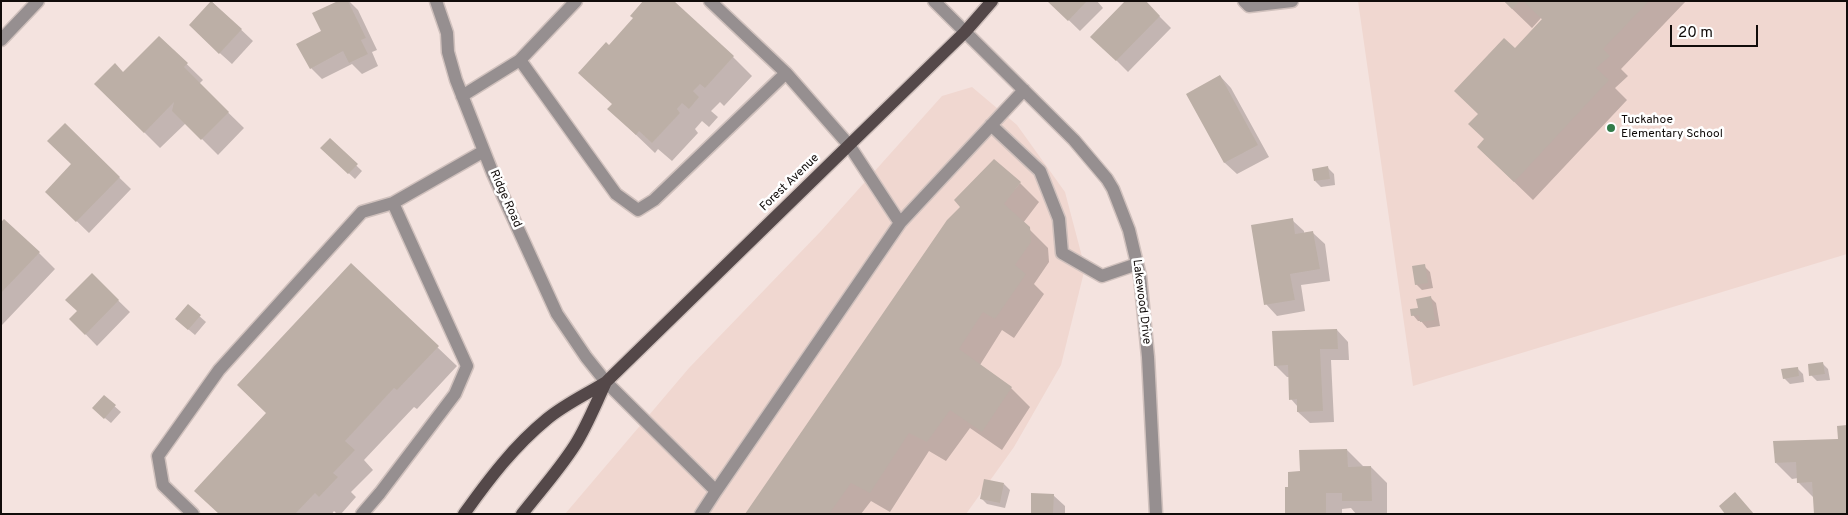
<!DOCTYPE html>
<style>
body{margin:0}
#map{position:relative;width:1848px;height:515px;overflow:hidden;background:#f4e3df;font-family:Overpass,sans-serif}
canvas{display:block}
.frame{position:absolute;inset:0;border:2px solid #110c0a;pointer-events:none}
.scale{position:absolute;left:1670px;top:25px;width:88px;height:22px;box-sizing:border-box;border:2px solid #110c0a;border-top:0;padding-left:6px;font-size:15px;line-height:18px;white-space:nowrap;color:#110c0a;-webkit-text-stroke:4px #fff;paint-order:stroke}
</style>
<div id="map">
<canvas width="1848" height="515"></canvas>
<div class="frame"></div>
<div class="scale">20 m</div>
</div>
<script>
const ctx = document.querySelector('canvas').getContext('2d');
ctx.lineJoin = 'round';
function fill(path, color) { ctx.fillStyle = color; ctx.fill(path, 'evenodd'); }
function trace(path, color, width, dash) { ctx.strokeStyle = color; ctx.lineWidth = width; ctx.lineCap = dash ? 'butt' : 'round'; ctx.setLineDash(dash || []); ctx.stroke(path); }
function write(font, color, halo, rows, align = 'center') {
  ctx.font = font + ' Overpass,sans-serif'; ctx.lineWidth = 5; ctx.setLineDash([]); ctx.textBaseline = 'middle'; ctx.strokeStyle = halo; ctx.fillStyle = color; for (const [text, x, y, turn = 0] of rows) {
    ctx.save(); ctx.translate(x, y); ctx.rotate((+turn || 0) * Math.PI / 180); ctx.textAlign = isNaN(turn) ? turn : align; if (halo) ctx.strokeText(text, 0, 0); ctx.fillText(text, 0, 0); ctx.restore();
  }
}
fill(new Path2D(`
 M1358,1H1847V254L1413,386Z
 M972,87L1017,125L1065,192L1085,268L1061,365L1014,447L966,514H565L689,368L821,231L942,96Z`), '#f0d7d0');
fill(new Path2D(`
 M341,1H349L358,10L377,50L372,52L378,66L362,74L352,64L322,79L311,68Z
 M1049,1H1097L1103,8L1080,31Z
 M1144,1L1171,28L1128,72L1092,36Z
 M1504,1H1686L1621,69L1628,76L1615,88L1627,100L1533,200L1478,147L1485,140L1479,115L1515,50L1543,20L1541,18L1532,28Z
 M212,2L253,41L232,64L202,37Z
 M159,37L203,80L199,84L244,128L218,155L186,123L160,148L96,84L123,74Z
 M609,47L733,57L752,76L724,106L720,102L711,111L718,117L709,127L702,121L695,129L698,133L672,161L658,149L655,153L609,109L613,105Z
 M1220,76L1231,88L1269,157L1237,174L1225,163L1188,94Z
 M65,125L131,189L89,233L58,203L73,165Z
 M330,140L362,171L355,179L322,148Z
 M1328,168L1334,174L1335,185L1321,187L1315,181Z
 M1020,183L1039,202L1023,223L1048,248L1049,262L1034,284L1044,294L1014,338L1002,330L980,365L1011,388L1030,407L1002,450L970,428L946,461L929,451L890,512L871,501L861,514H746Z
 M1292,220L1304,231V234L1313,233L1325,244L1330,281L1301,285L1305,311L1277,316L1266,304Z
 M1,223L39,253L55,269L2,325Z
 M351,265L457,366L417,409L414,407L364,460L373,470L351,492L356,497L341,514H337L334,511L332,514H219L267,413Z
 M1424,266L1430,272L1433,288L1422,290L1416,284Z
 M92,275L130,312L97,346L71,319L78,311Z
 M1430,297L1436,303L1440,326L1427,328L1421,321H1418L1413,315Z
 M188,306L206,322L195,335L182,324Z
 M1337,330L1348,342L1349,360H1331L1334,422L1310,423L1298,412V407L1291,399L1290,377H1287L1275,365Z
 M1822,363L1828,369L1830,380L1817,381L1811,375Z
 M1797,368L1803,374L1804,382L1790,384L1784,378Z
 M104,397L121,412L111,423L100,414Z
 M1847,427V514H1815L1814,498L1798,482V478L1792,479L1776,463L1839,440Z
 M1347,450L1363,466L1371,467L1387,483V514H1356L1351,508L1342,509V514H1287L1290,488L1301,472Z
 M1004,484L1010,490L1005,508L987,504L981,498Z
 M1053,495L1065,506V514H1032Z`), '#0003');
fill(new Path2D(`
 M211,1L242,29L219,54L189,25Z
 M338,1H348L366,38L361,40L368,54L349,63L343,51L310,69L296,44L321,31L312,13Z
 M643,1H674L734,56L705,88L700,84L693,91L699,97L689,109L682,103L677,109L680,113L652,143L639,131L636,135L607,109L612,104L578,73L606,42L609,45L633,18L630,16Z
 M1047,1H1087L1068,21Z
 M1125,1H1146L1160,16L1116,61L1090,37Z
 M1504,1H1520L1512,9Z
 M1523,1H1649L1603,49L1610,56L1596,68L1609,80L1514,182L1477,147L1484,139L1468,124L1478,114L1454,91L1504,38L1515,48L1542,19Z
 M159,36L188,63L184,67L229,112L201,140L172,111L174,102L144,133L94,84L115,63L123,72Z
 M1220,75L1258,145L1224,163L1186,94Z
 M65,123L120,177L76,222L45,192L71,164L47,141Z
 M330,138L358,164L348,174L320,148Z
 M994,159L1021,182L1004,204L1030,227L1031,242L1015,265L1026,274L995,319L983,312L959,349L1012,387L982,432L950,410L927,442L909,433L870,493L851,483L829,514H745L947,220L960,207L954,200Z
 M1328,166L1330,179L1314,181L1312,169Z
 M1293,218L1295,234L1313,231L1320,269L1290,274L1295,300L1264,305L1251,225Z
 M4,219L40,252L1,293V222Z
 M351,263L439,346L397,390L394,388L345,441L355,450L333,473L338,477L319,497L315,493L295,514H219L194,491L266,413L237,385Z
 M1425,264L1428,283L1415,285L1412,266Z
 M92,273L119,300L85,335L69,319L77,311L65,300Z
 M1431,296L1435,320L1420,322L1419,315L1411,316L1410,309L1418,308L1416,299Z
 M188,304L201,315L188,330L175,319Z
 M1337,329L1338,349H1320L1323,411L1297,412V399L1289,400L1288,365L1274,366L1272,331Z
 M1823,362L1825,374L1809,376L1808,364Z
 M1798,367L1799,376L1783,379L1781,369Z
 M104,395L116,405L104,419L92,408Z
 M1847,425V513L1814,514L1812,482L1797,483L1796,462L1775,463L1773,441L1838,439L1837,426Z
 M1347,449L1348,467L1371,466L1372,501H1342V493H1326V514H1285V487H1288V472L1300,471L1299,450Z
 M984,479L1004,483L1000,503L980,499Z
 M1735,492L1754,514H1725L1719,506Z
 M1031,493L1054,494L1053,514H1031Z`), '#bcafa6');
const minor = new Path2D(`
 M436,1L447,33L448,52L456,80L493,174L557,314L586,357L606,382L716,491L701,514
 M710,1L786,73L849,145L900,223L716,491
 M934,1L1074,140L1107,179L1113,189L1129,230L1140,276L1148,357L1156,514
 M1244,1L1249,6L1292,1
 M1,40L38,1
 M520,60L616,194L638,210L654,200L786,73
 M462,96L520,60L576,1
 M991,125L1040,171L1059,219L1062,253L1102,276L1137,264
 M900,223L1024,90
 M193,514L163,485L158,456L219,370L362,212L393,203
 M362,514L380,493L455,394L467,366L393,203L484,151`);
const major = new Path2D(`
 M464,514C489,479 514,446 547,419C565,404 587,394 606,382L965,32L992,1
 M522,514C540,491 559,470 575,445C587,426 596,403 606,382`);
trace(minor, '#d0c1bd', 15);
trace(major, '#d0c1bd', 15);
trace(minor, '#968f90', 12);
trace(major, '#544849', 12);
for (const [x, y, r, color] of [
 [1611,128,5,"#327b49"]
]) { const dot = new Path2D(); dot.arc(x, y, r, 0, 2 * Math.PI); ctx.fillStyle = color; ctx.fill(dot); trace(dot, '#fff', 2); }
write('12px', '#110c0a', '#fff', [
 ["Tuckahoe",1621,121],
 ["Elementary School",1621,135]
], 'left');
write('12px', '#110c0a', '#fff', [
 ["Forest Avenue",790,183,-44],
 ["Ridge Road",505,199,66],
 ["Lakewood Drive",1141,302,83]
]);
</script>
